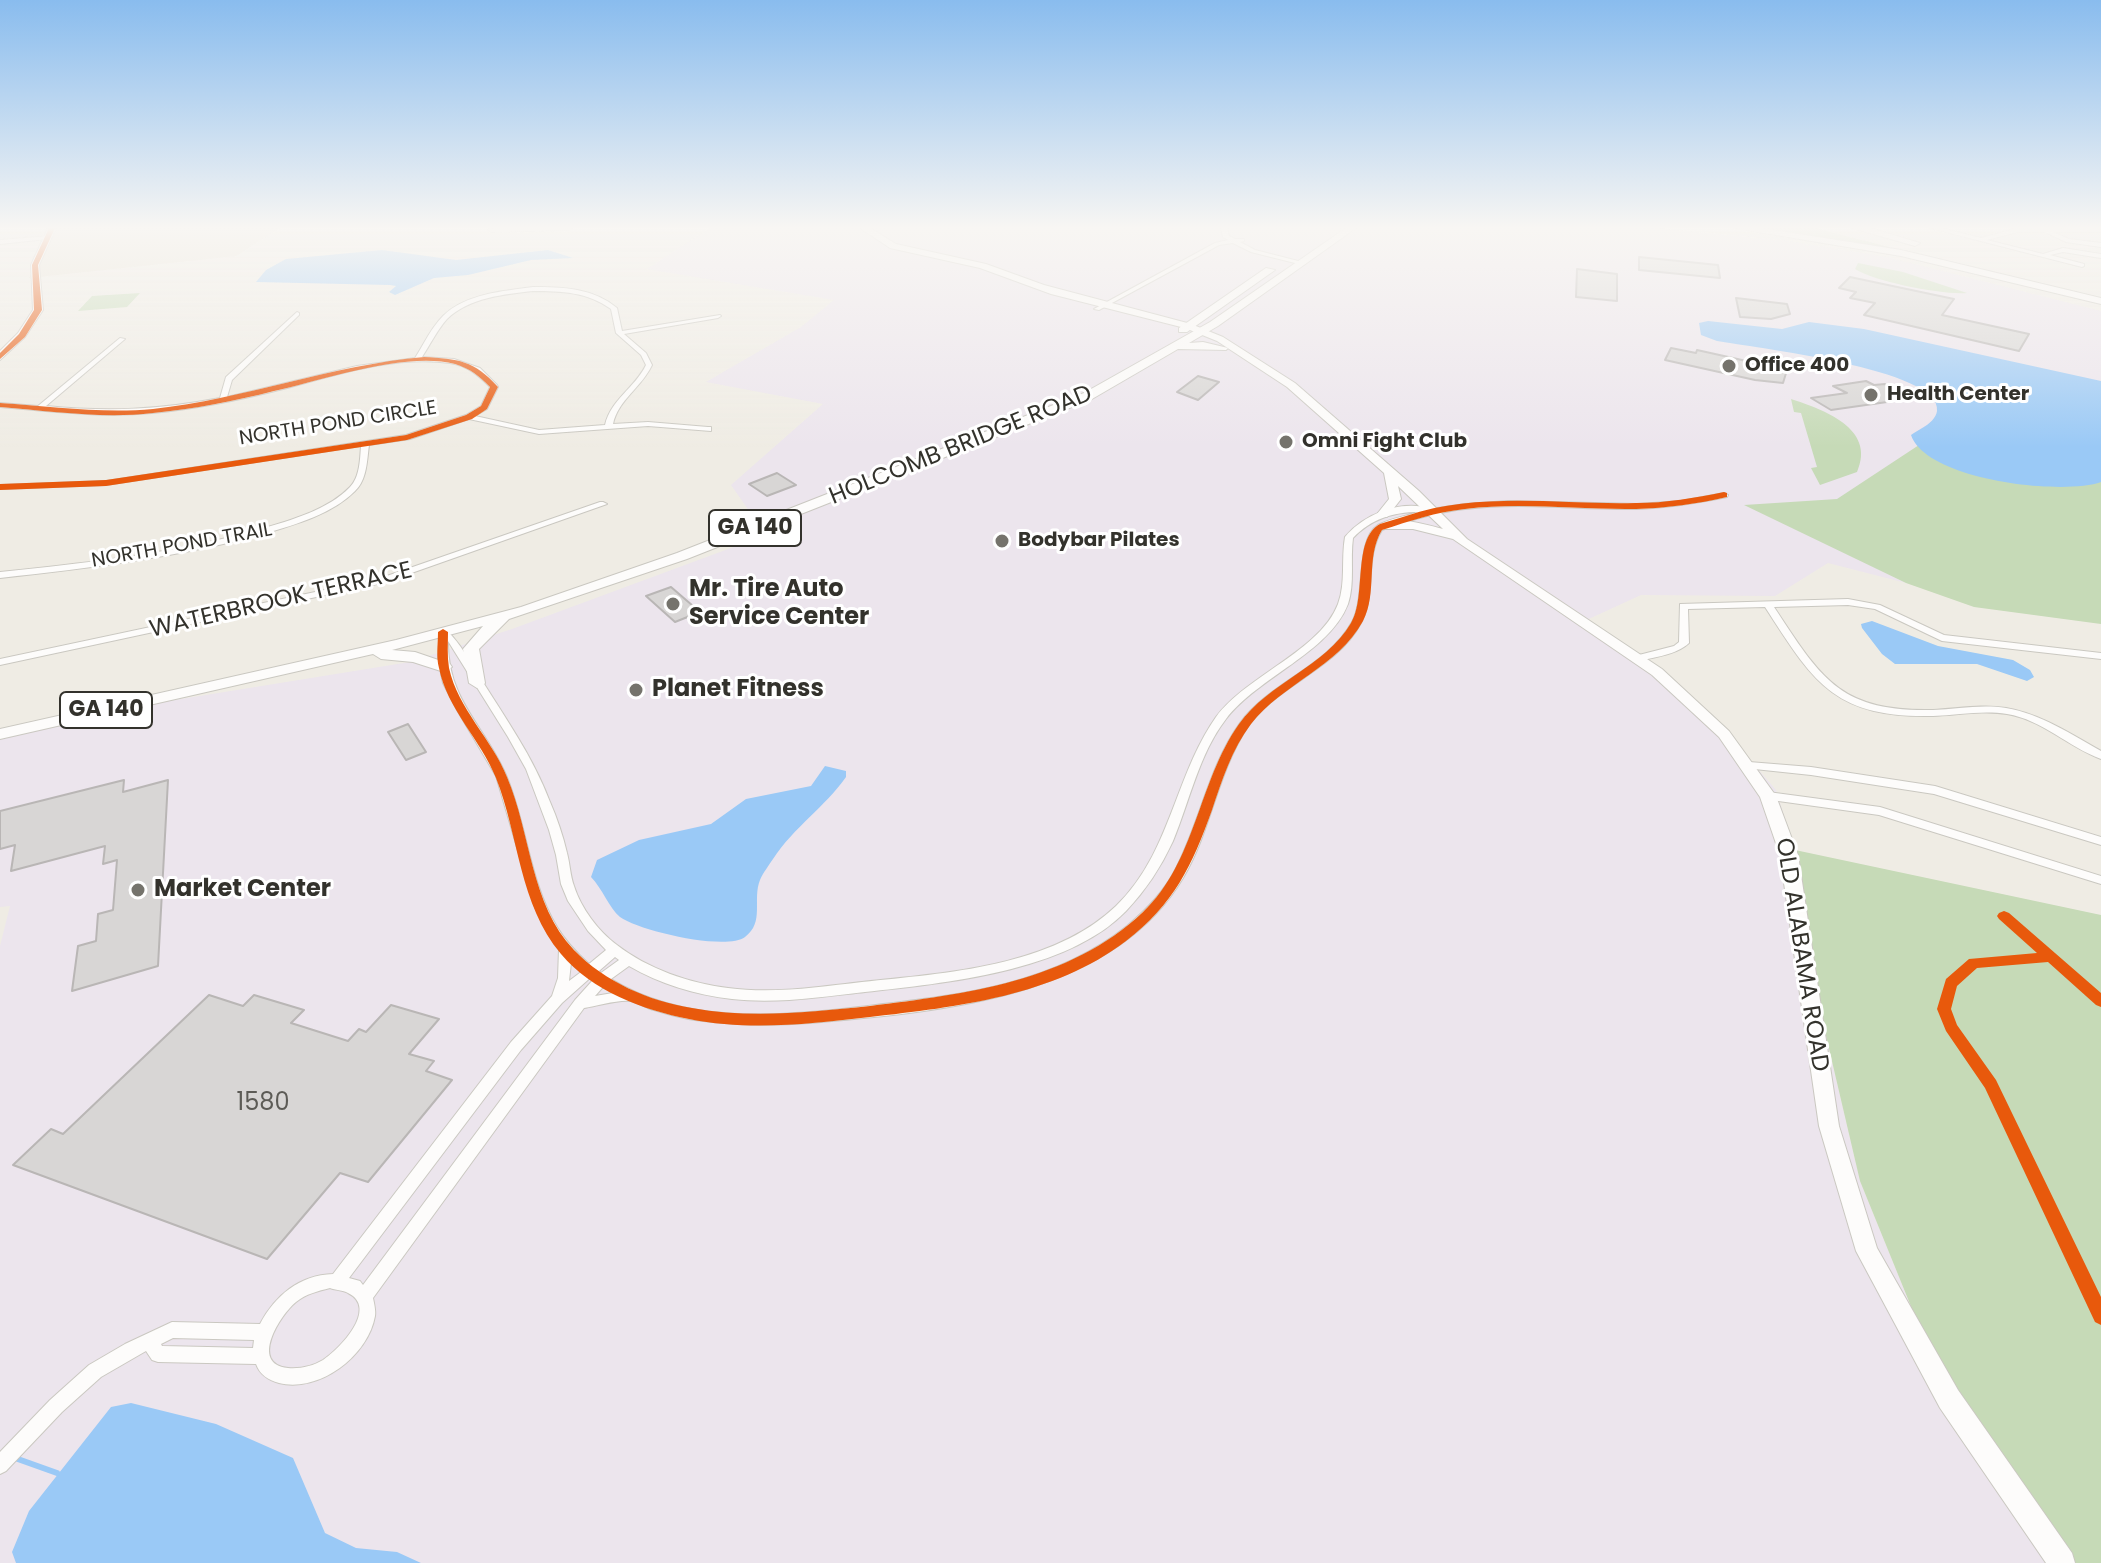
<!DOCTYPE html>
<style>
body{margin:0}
canvas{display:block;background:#efece4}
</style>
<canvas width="2101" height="1563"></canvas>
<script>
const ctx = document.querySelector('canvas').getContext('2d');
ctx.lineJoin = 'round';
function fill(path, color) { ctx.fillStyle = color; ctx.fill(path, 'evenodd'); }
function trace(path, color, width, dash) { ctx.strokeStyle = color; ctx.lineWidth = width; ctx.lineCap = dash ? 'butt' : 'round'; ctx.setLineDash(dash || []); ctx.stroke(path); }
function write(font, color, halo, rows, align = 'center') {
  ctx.font = font + ' Poppins,sans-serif'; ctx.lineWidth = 6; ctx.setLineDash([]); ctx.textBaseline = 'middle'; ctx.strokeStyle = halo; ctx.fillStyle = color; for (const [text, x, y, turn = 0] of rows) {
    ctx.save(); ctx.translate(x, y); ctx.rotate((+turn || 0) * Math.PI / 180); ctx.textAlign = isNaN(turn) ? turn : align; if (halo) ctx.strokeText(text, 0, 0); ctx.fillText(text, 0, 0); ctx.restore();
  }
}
fill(new Path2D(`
 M710,228H1657L1781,240L1887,257L2101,311V619L1893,577L1906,583L1828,563L1775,596L1641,595L1580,623L1627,652L1721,726L1776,790L1796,854L1820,1010L1860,1181L1932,1358L2073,1563H0V946L10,906L0,907V734L76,716L410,662L512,629L766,535L731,485L823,404L706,382L801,327L834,300L647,269Z`), '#ece5ed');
fill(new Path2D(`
 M53,228H280L236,256L29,278Z`), '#e7e2d3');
fill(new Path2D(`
 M1750,228H1815L1912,253Z
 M1858,263L1903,272L1967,293C1942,295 1876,282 1855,269Z
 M140,293L127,307L78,311L92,296Z
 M1791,399C1822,409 1877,428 1857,472L1820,485L1811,468L1817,467L1801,413L1794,412Z
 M1919,445L2101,477V624L1974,607L1906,583L1744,505L1837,499Z
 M1795,850L2101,915V1563H2073L1932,1358L1860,1181L1820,1010Z`), '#c6dab7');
fill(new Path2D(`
 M382,250L456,260L548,250L573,258L531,260L468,275L434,278L395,295L389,292L396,286L390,285L256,282L266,270L286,259Z
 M1708,321L1782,329L1809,322L1864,329L2101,381V482C2062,496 1926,480 1911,435C1921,428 1935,423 1937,411C1944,369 1749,347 1717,341L1701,335L1699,323Z
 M1872,621L1938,646L2013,660L2030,670L2034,677L2027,681L1977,664H1895L1882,654L1862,628L1861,624Z
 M825,766L846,771V777C825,807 794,827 773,859C769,865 763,873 760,880C752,900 765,922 745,937C726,951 639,931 620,917C609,908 602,888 591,877L597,860L639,840L711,824L746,799L811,786Z
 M131,1403L216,1424L293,1458L325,1533L356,1548L397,1552L421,1563H16L12,1552L29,1511L111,1407Z`), '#9ac9f6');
trace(new Path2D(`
 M15,1458L57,1473`), '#9ac9f6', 6);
const building = new Path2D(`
 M1639,257L1718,265L1720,278L1639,270Z
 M1577,269L1617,274V301L1576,297Z
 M1850,277L1954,299L1942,315L2029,334L2019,351L1864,315L1875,303L1850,298L1856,292L1839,288Z
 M1736,298L1787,304L1790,314L1771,319L1740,317Z
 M1671,348L1696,353L1697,350L1787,370L1783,383L1755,380L1665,360Z
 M1198,376L1219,382L1198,400L1177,392Z
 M1866,381L1874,385L1885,384L1903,394L1892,395L1901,400L1831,410L1811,398L1847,393L1833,386Z
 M777,473L796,485L767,496L749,484Z
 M671,587L700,612L675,622L646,596Z
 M408,724L426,752L406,760L388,732Z
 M124,780L123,792L168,780L158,966L72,991L78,946L96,941L98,914L113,910L117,860L103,864L105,846L11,871L15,845L0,849V811Z
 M209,995L243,1006L254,995L304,1010L291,1023L348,1041L359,1029L366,1032L391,1005L439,1019L409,1054L434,1061L426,1071L452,1080L368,1182L340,1173L267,1259L13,1165L51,1129L63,1134Z`);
fill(building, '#d8d6d5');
trace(building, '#b9b6b5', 2);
const street = new Path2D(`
 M572,228L569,230L491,232L488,230L495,228Z
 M1221,228H1227L1229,236L1235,239H1244V241L1240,242L1255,250L1306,263L1303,265L1251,252L1233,243L1219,245L1099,310L1094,309L1215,243L1228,240L1223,237Z
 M1930,228H1941L1981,238L2018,228H2101V232H2053L2069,239L2101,243V247L2066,242L2045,232H2018L1987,240L2043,254L2063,248L2101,254V258L2063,252L2050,255L2084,264V266L2082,267Z
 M49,236V238L47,239L0,244V240Z
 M533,287C563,287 593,288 617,308L622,331L720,315L721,316L718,318L624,334L646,353L652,365C642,387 618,400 613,424L648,422L708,427H711V431L648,426L539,434L469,419L410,439L369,445C367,460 367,480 355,491C332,514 297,524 267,533C180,557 90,568 0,578V572C88,563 177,553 261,529C291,520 328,510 350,487C360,477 360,459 361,446L106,485L0,489V485L106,481L406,435L466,415L481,406L490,387C478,375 468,366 450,363C394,355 336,375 283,389C240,400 195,409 152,413C101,418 50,411 0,407V403L38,406L120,338L125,339L46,406C109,412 157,410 220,398L226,377L297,312L299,313V315L232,380L227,397L357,366L415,358C424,344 431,328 443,316C465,294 503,291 533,287ZM533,291C562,291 587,292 611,309L616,333L641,355L646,365C635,388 611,399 605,425L539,430L475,416L487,409L498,387L497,385L480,368L454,359L422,357C430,345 437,330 447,319C468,298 505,294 533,291Z
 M1724,493L1728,495L1727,497C1697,503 1667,508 1636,509C1579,510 1522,502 1465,509C1436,512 1410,520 1382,530C1364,559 1377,593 1361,623C1336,670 1277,684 1247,728C1217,774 1211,831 1183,878C1111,999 936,1012 809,1023C771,1026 733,1025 695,1020C681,1018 667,1014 654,1010C646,1008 639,1003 631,1001C620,999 596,1006 584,1008L373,1298C374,1303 376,1311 375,1316C368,1356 319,1393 279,1383C268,1380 260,1375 256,1364L158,1362L152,1360L146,1351L101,1377L62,1412L6,1471L0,1474V1452L50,1400L89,1365L125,1344L172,1322L260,1324C275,1296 299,1275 333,1274L511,1042L552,996L558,978L559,949L547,932L534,905L496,776L457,710L443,683L438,659L440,630H446C462,644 469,662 481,679C506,719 533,757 550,802C557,818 563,836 567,853C570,864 570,875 574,886C581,908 598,931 617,945C648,969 689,983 728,988C773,994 818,987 862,982C946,973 1052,967 1116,906C1171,853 1174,777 1216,717C1247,675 1320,651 1338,604C1346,583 1341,559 1345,537C1364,514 1402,499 1431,509L1465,504L1508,501L1638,504L1681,501ZM1418,512C1406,516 1389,519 1378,525C1355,539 1366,598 1352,622C1327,667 1270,682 1240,723C1208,767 1200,824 1174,872C1163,893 1146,910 1127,926C1051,987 952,996 859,1007C778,1017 684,1024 611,979L629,966C660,984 696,995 732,999C776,1004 821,997 865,992C945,983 1067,972 1126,911C1146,890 1161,867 1173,841C1190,800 1199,754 1226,719C1258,677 1329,653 1348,604C1355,583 1350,559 1353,538C1371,519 1393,512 1418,512ZM448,641L508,737L526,769L549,830L556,855L561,884L568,901L588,931L606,950L589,964C577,953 566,942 557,927C529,881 527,824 506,775C485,726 447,700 448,641ZM615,957L619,960L601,973L599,971ZM571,963L581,972L569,981ZM590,978L593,980L575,1000L363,1285L360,1281L349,1278L521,1050L562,1003ZM603,987L613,993L595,996ZM330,1288C335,1290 343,1290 348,1293C379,1308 340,1349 323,1360C313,1366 300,1369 288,1368C249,1364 280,1315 296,1302C306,1294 318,1291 330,1288ZM173,1338L254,1340L253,1348L162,1346L161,1344Z
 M600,502H603L607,504L386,582L0,665V659L381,578Z
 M1848,599L1880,605L1944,635L2101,653V659L1942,641L1875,609L1848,605L1774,607C1821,678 1839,712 1933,710C1957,709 1982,704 2006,708C2041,714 2071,734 2101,751V759C2068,747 2043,720 2007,714C1983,710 1958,715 1933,716C1834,718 1814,683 1765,607L1688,609L1689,643C1676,655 1655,657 1638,661L1633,658L1635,656L1674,646L1679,642L1680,604Z
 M1749,762L1811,767L1935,786L2101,837V845L1934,794L1811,775L1745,768L1744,766Z
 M1768,792L1880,807L2101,876V884L1879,815L1764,799L1762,796Z`);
const secondary = new Path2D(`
 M48,228H56L39,265L43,310L25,337L0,360V351L18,333L33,310L31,265Z
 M860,228H870L896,244L986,264L1044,285L1191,324L1223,337L1295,383L1419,491L1467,539L1662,669L1729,731L1776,796L1798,855L1839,1126L1877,1248L1958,1390L2072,1553L2075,1563H2046L1940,1408L1856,1251L1819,1126L1780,855L1760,797L1719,737L1652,675L1453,539L1413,529H1380L1378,526C1395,515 1424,524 1443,529L1398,486L1401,499L1387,517H1379L1377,514L1389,499L1384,473L1287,387L1217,341L1185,328L1051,294L980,268L890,248Z`);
const primary = new Path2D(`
 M1346,228H1356L1218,326L1189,343L1203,342L1228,348L1226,350L1178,349L1092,399L687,559L509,619L479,649L485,683L483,686L477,688L469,683L463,649L483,626L392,650L415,652L450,664L452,667L444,672L413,662L381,659L373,654L0,739V729L396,640L521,607L677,553L1084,393L1210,322Z
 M1266,268L1275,270L1187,332H1179V328Z`);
const highway = new Path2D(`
 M1734,228H1760L1901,250L2101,298V304L1901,256Z
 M1852,228H1870L1920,243L1915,246Z`);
trace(street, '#cac8c1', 2);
trace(secondary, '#cac8c1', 2);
trace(primary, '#cac8c1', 2);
trace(highway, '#cac8c1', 2);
fill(street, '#fdfcfb');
fill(secondary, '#fdfcfb');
fill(primary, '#fdfcfb');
fill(highway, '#fdfcfb');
fill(new Path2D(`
 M49,228H55L38,265L42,310L25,337L0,359V353L19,334L34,310L32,265Z
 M424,357C458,359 474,360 498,387L487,409L472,419L407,440L106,486L0,490V484L106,480L406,435L466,415L481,406L490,387C479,376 471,369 455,364C406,351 323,380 274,391C235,401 194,409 153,413C102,419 51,411 0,407V403C51,406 102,414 153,409C245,399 332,365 424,357Z
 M1724,492L1727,493V497C1697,504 1667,508 1636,509C1579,510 1522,502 1465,509C1436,512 1410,521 1382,530C1365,558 1378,592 1363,621C1338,667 1282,684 1251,724C1232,749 1222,780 1212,810C1192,866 1174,904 1126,941C1054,996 957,1007 870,1017C811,1024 748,1031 689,1019C643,1010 592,991 561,954C519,904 519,836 496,778C481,740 447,709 439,668C436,657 438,644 438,632L443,629L448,632C448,644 447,656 449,668C458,709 492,739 507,777C531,833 530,904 574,950C605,982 649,1001 692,1008C751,1019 811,1012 870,1006C965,994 1069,982 1143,912C1196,862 1198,782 1239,724C1269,682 1325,667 1351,623C1367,597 1352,539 1380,524C1388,521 1398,519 1406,516C1480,491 1560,505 1636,503C1666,503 1695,498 1724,492Z
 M2004,911L2009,913L2101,993V1007L2096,1005L2048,962L1977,968L1957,986L1951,1009L1957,1025L1996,1080L2101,1297V1325L2095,1322L1985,1088L1946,1031L1937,1009L1946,979L1969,959L2037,953L1999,919L1997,916L1999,913Z`), '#e8590c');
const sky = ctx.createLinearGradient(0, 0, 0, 447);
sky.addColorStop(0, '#89bcee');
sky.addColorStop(0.51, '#f8f6f3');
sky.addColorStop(1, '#f8f6f300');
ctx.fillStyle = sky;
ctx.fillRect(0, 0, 2101, 447);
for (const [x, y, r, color] of [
 [1729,366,8,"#75736c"],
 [1871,395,8,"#75736c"],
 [1286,442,8,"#75736c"],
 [1002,541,8,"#75736c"],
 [673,604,8,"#75736c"],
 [636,690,8,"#75736c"],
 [138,890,8,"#75736c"]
]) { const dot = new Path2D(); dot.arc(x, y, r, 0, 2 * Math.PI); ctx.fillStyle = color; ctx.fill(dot); trace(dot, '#fff', 3); }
write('bold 20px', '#33322c', '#fff', [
 ["Office 400",1745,366],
 ["Health Center",1887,395],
 ["Omni Fight Club",1302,442],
 ["Bodybar Pilates",1018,541]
], 'left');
write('20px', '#33322c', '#fff', [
 ["NORTH POND CIRCLE",338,424,-9],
 ["NORTH POND TRAIL",182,546,-10]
]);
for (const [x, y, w] of [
 [755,528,92],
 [106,710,92]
]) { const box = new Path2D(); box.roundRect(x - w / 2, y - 18, w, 36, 6); ctx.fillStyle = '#fff'; ctx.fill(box); trace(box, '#33322c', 2); }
write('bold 22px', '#33322c', null, [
 ["GA 140",755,528],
 ["GA 140",106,710]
]);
write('24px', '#33322c', '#fff', [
 ["HOLCOMB BRIDGE ROAD",961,446,-22],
 ["WATERBROOK TERRACE",281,601,-13],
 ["OLD ALABAMA ROAD",1801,955,81]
]);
write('bold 24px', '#33322c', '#fff', [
 ["Mr. Tire Auto",689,590],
 ["Service Center",689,618],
 ["Planet Fitness",652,690],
 ["Market Center",154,890]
], 'left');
write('24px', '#5c5b56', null, [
 ["1580",263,1104]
]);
</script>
